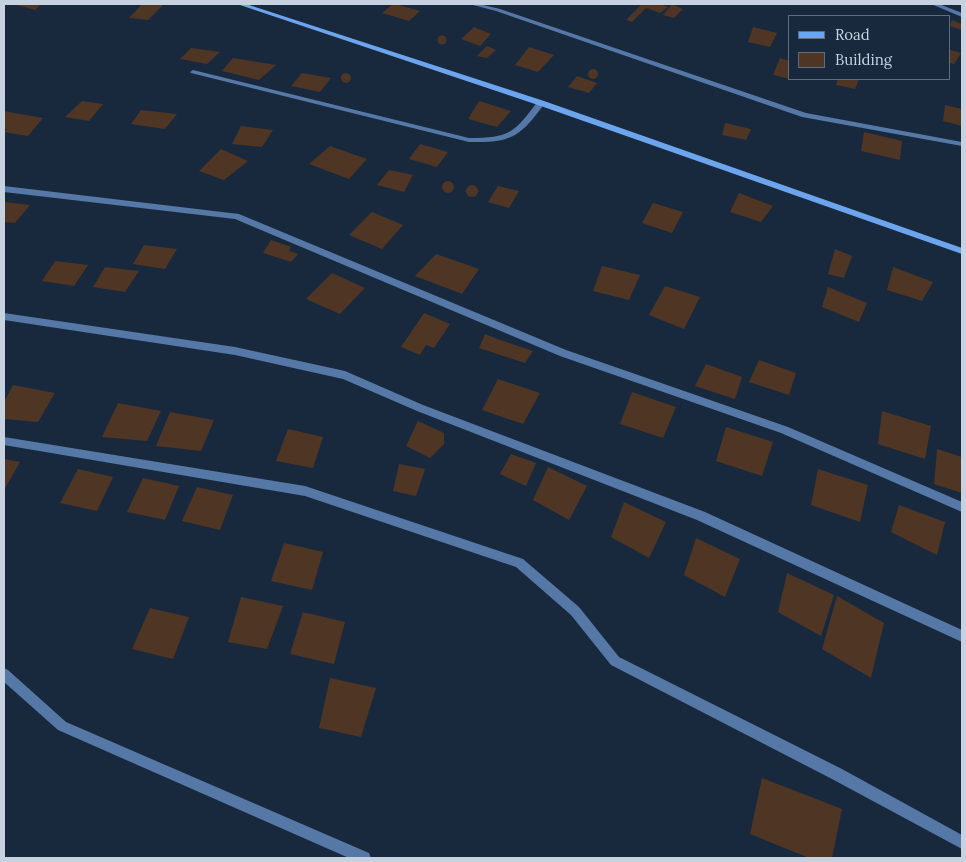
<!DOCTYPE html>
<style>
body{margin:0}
#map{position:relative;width:966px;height:862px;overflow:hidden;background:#18293e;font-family:Lora,serif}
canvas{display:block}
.frame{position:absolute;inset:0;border:5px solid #c7d2e0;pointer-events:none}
.legend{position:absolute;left:788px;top:15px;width:162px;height:65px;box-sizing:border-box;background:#18293e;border:1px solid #5e6d7f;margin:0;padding:6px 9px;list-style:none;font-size:15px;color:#c7d2e0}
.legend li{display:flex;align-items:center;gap:10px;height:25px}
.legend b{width:25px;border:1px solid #5e6d7f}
</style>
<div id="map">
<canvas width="966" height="862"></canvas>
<div class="frame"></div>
<ul class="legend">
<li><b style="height:6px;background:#6ca5ee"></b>Road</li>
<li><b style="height:14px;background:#4f3524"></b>Building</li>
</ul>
</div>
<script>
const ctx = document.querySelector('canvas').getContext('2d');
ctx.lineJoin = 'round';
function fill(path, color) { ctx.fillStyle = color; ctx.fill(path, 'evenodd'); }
fill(new Path2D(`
 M13,4H41L35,10Z
 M142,4H154L163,5L148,20L129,18Z
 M393,4H395L420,11L409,21L382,13Z
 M642,4H661L668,7L660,13L646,8L632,22L626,20Z
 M672,4L683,9L674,18L663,15Z
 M952,20L962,24V30L950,26Z
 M474,27L491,34L480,46L461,39Z
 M753,27L777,33L770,47L748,42Z
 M437.5 40a4.5 4.5 0 1 1 9 0a4.5 4.5 0 1 1-9 0Z
 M487,46L496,50L487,58L477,56Z
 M529,47L554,55L538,72L515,65Z
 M191,48L220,52L207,64L180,59Z
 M950,50L961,53L954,64L950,63Z
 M233,58L276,65L259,80L222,71Z
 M780,58L790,61V79L773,75Z
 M588 74a5 5 0 1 1 10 0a5 5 0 1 1-10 0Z
 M302,73L331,78L320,92L291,86Z
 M341 78a5 5 0 1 1 10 0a5 5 0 1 1-10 0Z
 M577,76L597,83L589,93L568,87Z
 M838,79H859L855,89L836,85Z
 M82,101L103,104L89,121L65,117Z
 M479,101L511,111L497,127L468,119Z
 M945,105L962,109V126L943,121Z
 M141,110L177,114L165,129L131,124Z
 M4,111L43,118L28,136L4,132L7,129H4Z
 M725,123L751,129L746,140L722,135Z
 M241,126L273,130L262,147L232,144Z
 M864,132L902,141L900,160L861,151Z
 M420,144L448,152L437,167L409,159Z
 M330,146L367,159L349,179L309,164Z
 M221,149L248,161L224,180L199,171Z
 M389,170L413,175L404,192L377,185Z
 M442 187a6 6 0 1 1 12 0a6 6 0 1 1-12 0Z
 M466 191a6 6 0 1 1 12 0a6 6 0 1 1-12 0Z
 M498,186L519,191L509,208L488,202Z
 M739,193L773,206L761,222L730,212Z
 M4,202L30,205L15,223L4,222Z
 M653,203L683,212L672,233L642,223Z
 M372,212L403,225L382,249L349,235Z
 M271,240L291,247L289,251L298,254L291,262L263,253Z
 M144,245L177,249L165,269L133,264Z
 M835,249L852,256L844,278L828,274Z
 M436,254L479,269L462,294L415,276Z
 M55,261L88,265L74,286L42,281Z
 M602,266L640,275L629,300L593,291Z
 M105,267L139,271L125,292L93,287Z
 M893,267L933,282L922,301L887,290Z
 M332,273L365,288L340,314L306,299Z
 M665,286L700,297L684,329L649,315Z
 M828,287L867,303L859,322L822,307Z
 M424,313L450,324L434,348L426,345L420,355L401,347Z
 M485,334L500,340L533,351L525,363L479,348Z
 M759,360L796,373L789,395L749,382Z
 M706,364L742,377L735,399L695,386Z
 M498,379L540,393L523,424L482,410Z
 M13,385L55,393L38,422L4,419V402Z
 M632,392L676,407L663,438L620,424Z
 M118,403L161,411L147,441L102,437Z
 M882,411L931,426L925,459L878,444Z
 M170,412L214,420L201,451L156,446Z
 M418,421L444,433V444L430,458L406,446Z
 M726,427L773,442L762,476L716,461Z
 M288,429L323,437L313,468L276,461Z
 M937,449L962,457V493L934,484Z
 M511,454L536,463L526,486L500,474Z
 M4,459L20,462L4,490Z
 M399,464L425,469L416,496L393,491Z
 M548,467L587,486L569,520L533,500Z
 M78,469L113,477L97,511L60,503Z
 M818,469L868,485L860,522L811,505Z
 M143,478L179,486L165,520L127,512Z
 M197,487L233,495L220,530L182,521Z
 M624,502L666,522L649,558L611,537Z
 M899,505L945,522L937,555L891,532Z
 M696,538L740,559L725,597L684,575Z
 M284,543L323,552L312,590L271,581Z
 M787,573L834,595L821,636L778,612Z
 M837,596L884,623L871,678L822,649Z
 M241,597L283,606L267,649L228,642Z
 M150,608L189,617L173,659L132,649Z
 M303,612L345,622L334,664L290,654Z
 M330,678L376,688L361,737L319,728Z
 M762,778L842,809L832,858H809L750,834Z`), '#4f3524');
fill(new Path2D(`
 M469,4H479L500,9L806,113L962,142V146L802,117L496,11Z
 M931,4H939L962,13V17Z
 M193,70L469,138C510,138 514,133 538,101H541L545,103C520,137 512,143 469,142L191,73L190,72Z
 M4,186L239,214L566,350L788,427L962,502V512L781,433L560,356L235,219L4,192Z
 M4,313L235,347L345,371L423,405L705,512L962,630V642L697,520L417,411L343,379L235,355L4,320Z
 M4,437L305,486L523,559L579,607L619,657L842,769L962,835V849L832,779L611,665L571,615L516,567L305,496L4,445Z
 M4,668L8,670L66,722L369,853L371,858H349L58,730L4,682Z`), '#5578a6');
fill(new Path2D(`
 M237,4H246L544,101L962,248V254L538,105Z`), '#6ca5ee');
</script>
